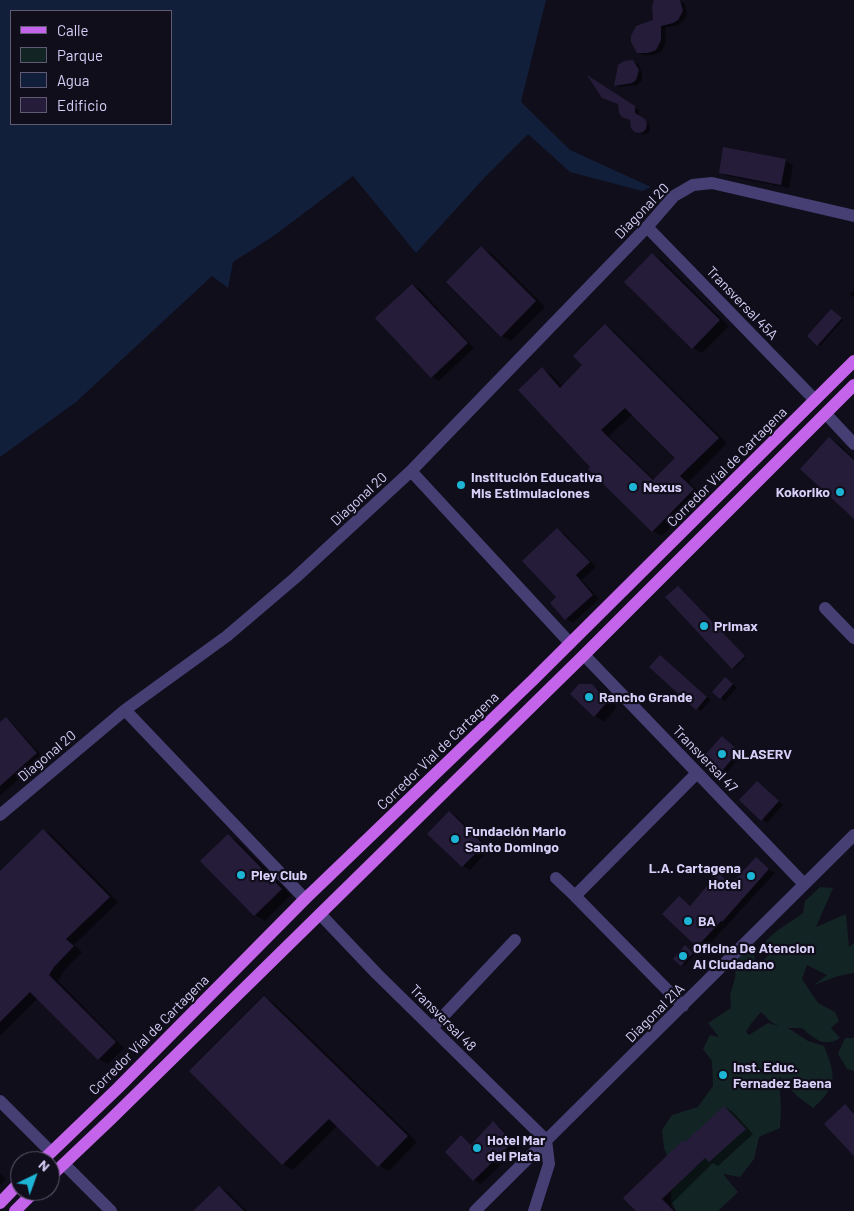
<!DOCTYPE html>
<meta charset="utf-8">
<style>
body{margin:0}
#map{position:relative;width:854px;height:1211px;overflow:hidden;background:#110e1b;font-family:Barlow,sans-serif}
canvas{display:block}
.legend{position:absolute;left:10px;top:10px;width:162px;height:115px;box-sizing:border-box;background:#110e1b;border:1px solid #605b73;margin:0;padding:6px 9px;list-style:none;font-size:15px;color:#d7cff8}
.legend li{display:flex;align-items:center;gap:10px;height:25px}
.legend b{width:25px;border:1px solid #605b73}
.north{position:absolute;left:10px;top:1151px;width:50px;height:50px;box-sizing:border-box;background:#110e1b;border:1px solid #605b73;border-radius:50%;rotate:42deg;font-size:14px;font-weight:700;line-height:20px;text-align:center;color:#d7cff8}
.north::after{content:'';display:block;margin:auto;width:18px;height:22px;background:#1db4d6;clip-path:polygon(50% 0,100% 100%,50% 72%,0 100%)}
</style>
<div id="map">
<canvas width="854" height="1211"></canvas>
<ul class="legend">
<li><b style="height:6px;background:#c364ea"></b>Calle</li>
<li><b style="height:14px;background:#122424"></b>Parque</li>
<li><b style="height:14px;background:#121f3b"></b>Agua</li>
<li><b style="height:14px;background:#251c3a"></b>Edificio</li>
</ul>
<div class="north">N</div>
</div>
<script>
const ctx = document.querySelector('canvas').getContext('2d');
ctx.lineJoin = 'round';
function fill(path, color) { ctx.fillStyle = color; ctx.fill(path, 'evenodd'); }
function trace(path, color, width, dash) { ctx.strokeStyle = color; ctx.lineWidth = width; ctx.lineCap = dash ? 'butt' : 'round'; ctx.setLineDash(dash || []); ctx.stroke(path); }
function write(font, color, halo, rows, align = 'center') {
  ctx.font = font + ' Barlow,sans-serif'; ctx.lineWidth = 4.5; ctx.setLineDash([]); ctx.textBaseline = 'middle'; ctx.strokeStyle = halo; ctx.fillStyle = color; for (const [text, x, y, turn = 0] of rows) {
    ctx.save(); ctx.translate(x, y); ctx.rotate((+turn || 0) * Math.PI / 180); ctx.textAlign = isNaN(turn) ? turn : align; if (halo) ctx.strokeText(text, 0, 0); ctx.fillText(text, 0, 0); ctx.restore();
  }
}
fill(new Path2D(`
 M820,887L833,888L816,927L846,914L849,947L854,943V973L838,976L814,985L827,975L807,965L802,979L818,1003L835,1012L839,1021L831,1028L840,1038C825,1048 814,1039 802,1028H788L808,1041L824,1046C836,1076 838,1086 813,1108L797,1096L779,1076L781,1108L780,1128L759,1137L754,1159L740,1177L723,1174L738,1192L718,1211H676L671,1201V1166L664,1148L662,1130L672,1115L698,1107L713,1086L712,1061L703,1049L710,1035L719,1037L708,1023L731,1008L730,995L735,978L736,961L743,952L754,954L756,967L770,954L766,941C778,928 790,923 803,913L805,901ZM761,1012L771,1022L779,1026L768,1023L749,1035L746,1032L750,1025Z
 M845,1038H854V1071L847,1069L838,1054Z`), '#122424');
fill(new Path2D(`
 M0,0H546L521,102L570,150L651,187L642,191L570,172L528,134L485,177L416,253L353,176L275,235L233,262L228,288L212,276L76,402L0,457ZM11,11H171V124H11Z`), '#121f3b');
fill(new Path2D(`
 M657,0H679L685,4L687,14L685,19L678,25L665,28L666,43L661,52L653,55H643L638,52L655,21Z
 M633,62L638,64L642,72V80L637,85L620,87L615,85L617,69L622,63Z
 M591,79L639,110V116L649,123L650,131L644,135L634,131L631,120L623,116L619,104Z
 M724,149L786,161L793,165L789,188L727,176L720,172Z
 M481,248L491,253L545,307L511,341L502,336Z
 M653,255L662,260L729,326L702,353L693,348Z
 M413,285L420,289L474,348L439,381L432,377Z
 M854,290V298L850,294Z
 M833,311L843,320L820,346L818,345Z
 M605,325L614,331L727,443L689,482L702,495L662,536L653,531L592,467L542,369L551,374L563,387L584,365ZM633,414L677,458L655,480L609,436Z
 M830,438L839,444L854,458V517Z
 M557,530L565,534L596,567L582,580L599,599L573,623L566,619L558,597Z
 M680,589L746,658L734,669L732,668Z
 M661,657L711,700L701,711L697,708Z
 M730,681L737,688L725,701L721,698Z
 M591,685L602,691L617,707L604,722L595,716Z
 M6,719L12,723L43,757L0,796V724Z
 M723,737L743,755L726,773L722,771Z
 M758,783L783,805L767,823L741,800Z
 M449,812L456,816L490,849L470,870L463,866Z
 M43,830L52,835L118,902L74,945L82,952L63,972L58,981L124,1048L108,1064L99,1059L38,998L0,1036V872Z
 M228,835L238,841L291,895L265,921L255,915L202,861Z
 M756,859L775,873L704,950L698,946L679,898L691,907L719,875L733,885Z
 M687,948L694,955L684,966L675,958Z
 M264,998L274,1003L417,1142L389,1171L379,1166L338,1125L293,1170L283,1164L191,1071Z
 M725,1107L733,1112L753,1134L718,1166L713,1163L670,1205L676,1211H638Z
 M493,1123L500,1127L519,1147L481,1184L474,1180L461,1137L473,1145Z
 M0,1173L6,1179L0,1185Z
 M219,1187L228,1192L247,1211H197Z`), '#0007');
fill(new Path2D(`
 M654,0H680L683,11L678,20L673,23L661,26V40L656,50L648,53H637L631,42V36L636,26L653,20L652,6Z
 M633,60L639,70L636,80L632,83L614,86L618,65L624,61Z
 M587,75L635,106V113L645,119L647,123L646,129L643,132L639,133L634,132L631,128L630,120L622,117L619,113L618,104L602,98Z
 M723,147L786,159L781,185L719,173Z
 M481,246L536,301L501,337L446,282Z
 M652,253L720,320L692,349L624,282Z
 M412,284L468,343L431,378L375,318Z
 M831,309L842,318L817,346L807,336Z
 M605,324L719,438L680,476L694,489L652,532L588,469L590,467L518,390L542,367L560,388L582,365L573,356ZM625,408L675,458L653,480L601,430Z
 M829,437L854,460V519L800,469Z
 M557,528L590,562L576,575L593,595L565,620L550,603L556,597L522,561Z
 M678,586L745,656L732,669L665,597Z
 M660,655L707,697L696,710L649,667Z
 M725,677L733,684L720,699L712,692Z
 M579,684H592L608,701L594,717L570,694Z
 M6,717L37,753L0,786V722Z
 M722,736L739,751L721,772L704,756Z
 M757,781L779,801L761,821L739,800Z
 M449,811L484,845L462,867L427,834Z
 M43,829L110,897L66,939L74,946L54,967L49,975L116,1042L98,1060L30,992L0,1022V871Z
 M228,834L282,889L254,916L200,861Z
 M756,857L769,869L722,922L721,921L697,947L662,914L679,896L690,906L718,873L731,884Z
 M685,945L693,953L681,966L673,959Z
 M264,996L408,1136L378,1167L329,1119L282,1165L189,1071Z
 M845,1104L854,1114V1156L824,1124Z
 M724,1106L746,1129L709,1162L705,1158L662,1199L674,1211H636L623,1198L683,1140L685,1142Z
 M493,1121L513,1142L473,1181L445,1152L461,1135L471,1145Z
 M219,1186L244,1211H193Z`), '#251c3a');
trace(new Path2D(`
 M647,227L815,400
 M826,414L854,444
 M411,471L570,643
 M825,608L854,638
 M584,655L804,884
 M125,710L305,899
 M0,815L125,710L227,636L295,578L411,471L647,227L674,196L693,185L712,183L854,216
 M556,878L575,896L683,1006
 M575,896L697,773
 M320,914L377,974L546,1140L549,1164L534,1211
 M432,1028L515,940
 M0,1101L51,1152
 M64,1164L111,1211
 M475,1211L854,835`), '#453f74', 12);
trace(new Path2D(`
 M42,1161L118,1088L305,899L533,680L854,361
 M50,1177L111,1119L584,655L854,385
 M0,1203L20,1182
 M15,1211L35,1191`), '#c364ea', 12);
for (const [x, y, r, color] of [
 [461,485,5,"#1db4d6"],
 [633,487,5,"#1db4d6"],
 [840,492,5,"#1db4d6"],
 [704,626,5,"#1db4d6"],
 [589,697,5,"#1db4d6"],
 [722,754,5,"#1db4d6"],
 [455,839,5,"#1db4d6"],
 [241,875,5,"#1db4d6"],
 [751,876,5,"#1db4d6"],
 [688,921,5,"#1db4d6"],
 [683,956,5,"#1db4d6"],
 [723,1075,5,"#1db4d6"],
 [477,1148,5,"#1db4d6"]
]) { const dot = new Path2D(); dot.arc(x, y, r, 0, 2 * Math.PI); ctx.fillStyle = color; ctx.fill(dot); trace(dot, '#110e1b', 2); }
write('14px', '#d7cff8', '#110e1b', [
 ["Diagonal 20",642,211,-46],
 ["Transversal 45A",742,303,46],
 ["Corredor Vial de Cartagena",727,467,-45],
 ["Diagonal 20",359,499,-43],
 ["Corredor Vial de Cartagena",438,751,-44],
 ["Diagonal 20",47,756,-40],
 ["Transversal 47",705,759,46],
 ["Diagonal 21A",655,1013,-45],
 ["Transversal 48",443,1018,45],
 ["Corredor Vial de Cartagena",149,1035,-45]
]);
write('bold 14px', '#d7cff8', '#110e1b', [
 ["Institución Educativa",471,477],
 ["Mis Estimulaciones",471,493],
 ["Nexus",643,487],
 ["Kokoriko",830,492,"right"],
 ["Primax",714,626],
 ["Rancho Grande",599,697],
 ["NLASERV",732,754],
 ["Fundación Mario",465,831],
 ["Santo Domingo",465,847],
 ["L.A. Cartagena",741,868,"right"],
 ["Hotel",741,884,"right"],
 ["Pley Club",251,875],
 ["BA",698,921],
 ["Oficina De Atencion",693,948],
 ["Al Ciudadano",693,964],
 ["Inst. Educ.",733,1067],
 ["Fernadez Baena",733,1083],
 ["Hotel Mar",487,1140],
 ["del Plata",487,1156]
], 'left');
</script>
